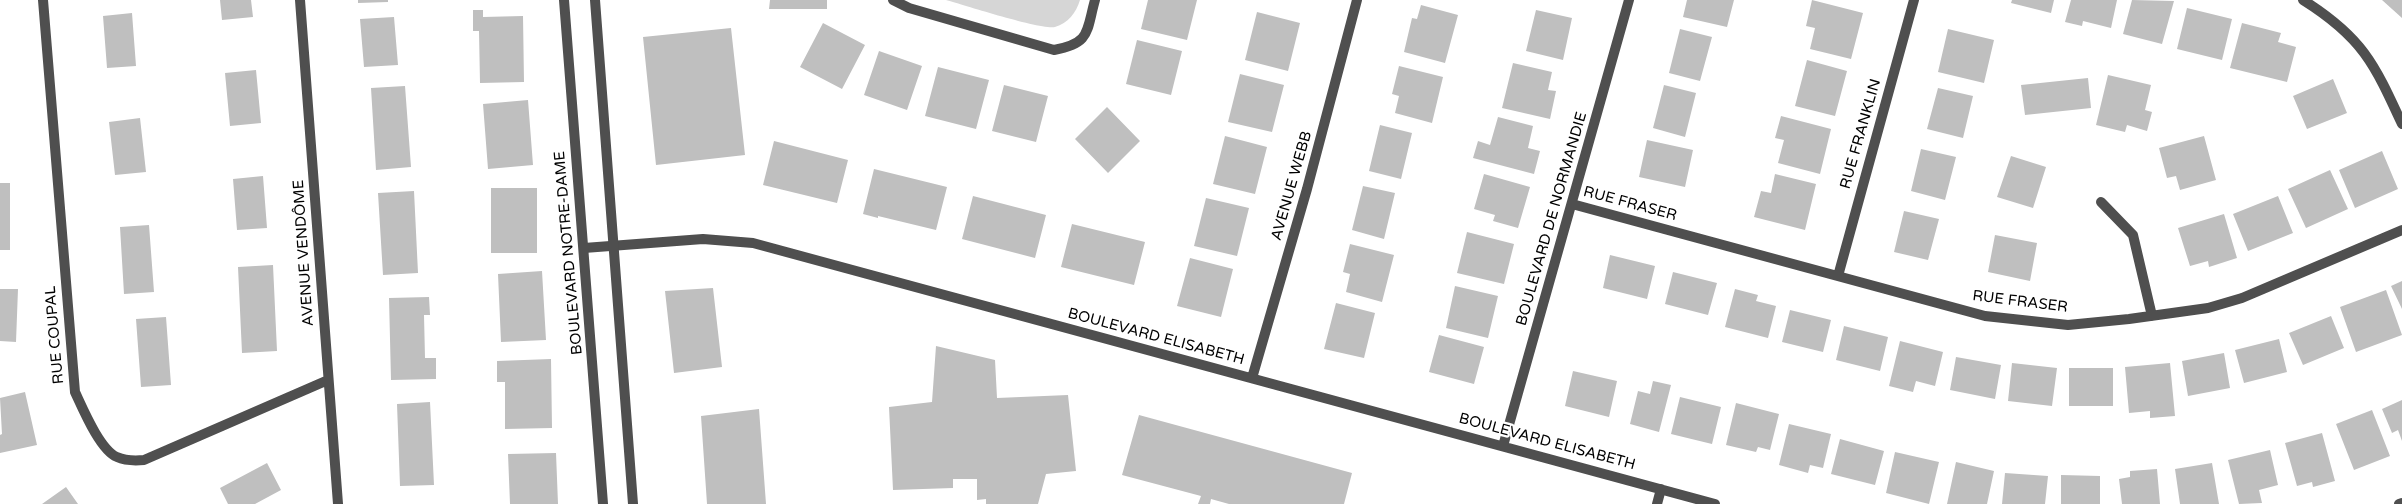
<!DOCTYPE html>
<meta charset="utf-8">
<style>
body{margin:0}
canvas{display:block;background:#fff}
</style>
<canvas width="2402" height="504"></canvas>
<script>
const ctx = document.querySelector('canvas').getContext('2d');
ctx.lineJoin = 'round';
function fill(path, color) { ctx.fillStyle = color; ctx.fill(path, 'evenodd'); }
function trace(path, color, width, dash) { ctx.strokeStyle = color; ctx.lineWidth = width; ctx.lineCap = dash ? 'butt' : 'round'; ctx.setLineDash(dash || []); ctx.stroke(path); }
function write(font, color, halo, rows, align = 'center') {
  ctx.font = font + ' "Varela Round",sans-serif'; ctx.lineWidth = 4.5; ctx.setLineDash([]); ctx.textBaseline = 'middle'; ctx.strokeStyle = halo; ctx.fillStyle = color; for (const [text, x, y, turn = 0] of rows) {
    ctx.save(); ctx.translate(x, y); ctx.rotate((+turn || 0) * Math.PI / 180); ctx.textAlign = isNaN(turn) ? turn : align; if (halo) ctx.strokeText(text, 0, 0); ctx.fillText(text, 0, 0); ctx.restore();
  }
}
fill(new Path2D(`
 M946,0H1080C1076,13 1068,23 1055,27C1041,30 964,5 946,0Z`), '#d6d6d6');
fill(new Path2D(`
 M220,0H251L253,17L222,20Z
 M358,0H388V2L358,3Z
 M770,0H827V9H769Z
 M1148,0H1197L1187,40L1141,29Z
 M1687,0H1734L1727,27L1683,17Z
 M1812,0L1863,13L1851,59L1810,49L1815,28L1806,26Z
 M2012,0H2054L2051,13L2011,3Z
 M2071,0H2117L2111,28L2083,21L2082,26L2065,22Z
 M2132,0L2174,1L2162,44L2123,34Z
 M2382,0H2402V18Z
 M1421,5L1458,15L1445,63L1404,52L1412,18L1417,19Z
 M2187,8L2232,19L2222,60L2177,49Z
 M473,10H483V17L523,16L524,82L480,83L479,31H473Z
 M1536,10L1572,18L1563,60L1526,51Z
 M1257,12L1300,23L1288,71L1245,60Z
 M132,13L136,66L107,68L103,16Z
 M394,17L398,65L364,67L360,19Z
 M823,23L865,45L842,89L800,67Z
 M2242,23L2281,33L2278,42L2296,47L2287,82L2230,68Z
 M731,28L745,155L656,165L643,37Z
 M1680,29L1712,37L1700,81L1669,73Z
 M1948,29L1994,40L1984,83L1938,72Z
 M1137,40L1182,51L1171,95L1126,84Z
 M879,51L922,66L907,110L864,95Z
 M1807,60L1847,71L1835,116L1795,106Z
 M1513,63L1552,72L1548,90L1556,91L1550,119L1502,108Z
 M1399,66L1443,77L1432,123L1395,113L1399,96L1392,94Z
 M938,67L989,80L976,129L925,116Z
 M256,70L261,123L230,126L225,73Z
 M1240,74L1284,85L1272,132L1228,122Z
 M2108,75L2151,85L2145,110L2152,112L2147,131L2127,125L2125,132L2096,125Z
 M2088,78L2091,108L2025,115L2021,85Z
 M2333,79L2347,113L2307,129L2293,96Z
 M1004,85L1048,96L1036,142L992,131Z
 M1664,85L1696,93L1685,137L1653,128Z
 M405,86L411,167L376,170L371,88Z
 M1938,88L1973,96L1963,138L1927,129Z
 M528,100L533,165L488,169L483,104Z
 M1107,107L1140,141L1108,173L1075,139Z
 M1781,116L1831,129L1820,174L1778,163L1784,140L1775,138Z
 M1498,117L1533,126L1528,148L1540,151L1534,174L1473,158L1478,141L1490,145Z
 M140,118L146,172L115,175L109,122Z
 M1380,125L1412,133L1401,179L1369,171Z
 M1225,136L1267,147L1255,194L1213,184Z
 M2204,136L2216,180L2180,190L2176,176L2167,178L2159,148Z
 M1647,140L1693,150L1685,187L1639,177Z
 M774,141L848,160L837,203L763,185Z
 M1921,149L1956,157L1945,200L1911,191Z
 M2382,151L2398,189L2355,208L2339,170Z
 M2011,156L2046,167L2033,208L1997,197Z
 M874,169L947,187L936,230L878,216V218L863,214Z
 M2330,170L2348,209L2306,228L2288,189Z
 M1484,174L1530,187L1518,228L1493,221L1495,215L1474,209Z
 M1775,174L1816,184L1805,230L1754,217L1761,191L1771,193Z
 M263,176L267,228L237,230L233,179Z
 M0,183H10V250H0Z
 M1363,186L1395,193L1384,239L1352,230Z
 M491,188H537V253H491Z
 M414,191L418,273L383,275L378,193Z
 M973,196L1046,215L1035,258L962,239Z
 M2278,196L2293,233L2248,251L2233,214Z
 M1206,198L1249,208L1237,256L1194,246Z
 M1904,211L1939,219L1928,260L1894,252Z
 M2224,214L2237,258L2209,267L2208,261L2190,266L2178,228Z
 M1072,224L1145,242L1134,285L1061,267Z
 M149,225L154,292L124,294L120,227Z
 M1467,232L1514,244L1504,284L1457,273Z
 M1995,235L2037,243L2030,281L1988,272Z
 M1350,244L1394,255L1382,302L1346,292L1350,274L1343,272Z
 M1610,255L1655,266L1647,299L1603,288Z
 M1190,258L1233,269L1221,317L1177,306Z
 M273,265L277,351L242,353L238,267Z
 M542,271L546,340L501,342L498,274Z
 M1673,272L1717,283L1708,315L1665,304Z
 M2402,281V309L2391,286Z
 M1455,286L1498,296L1488,338L1446,328Z
 M713,288L722,367L674,373L665,291Z
 M0,289H18L16,342L0,341Z
 M1735,289L1758,295L1756,301L1776,306L1768,338L1725,327Z
 M2386,290L2402,335L2356,352L2340,307Z
 M429,297L430,315H424L425,358H436V379L391,380L389,298Z
 M1336,303L1375,313L1364,358L1324,349Z
 M1790,310L1831,320L1823,352L1782,342Z
 M2331,316L2344,348L2303,365L2289,333Z
 M166,317L171,385L141,387L136,319Z
 M1844,326L1888,337L1880,371L1836,360Z
 M1439,335L1484,347L1474,384L1429,372Z
 M2279,339L2287,372L2244,383L2235,350Z
 M1900,341L1943,352L1935,386L1916,381L1913,392L1889,386Z
 M936,346L995,360L997,398L1068,395L1076,471L1046,474L1038,504H986V499L977,500V479H953V488L893,490L889,407L932,402Z
 M2224,353L2230,388L2188,396L2182,361Z
 M1956,357L2001,365L1995,399L1950,390Z
 M551,359L552,428L505,429V382H497V361Z
 M2012,363L2057,368L2052,406L2008,401Z
 M2170,363L2175,416L2150,418V411L2129,413L2125,367Z
 M2069,368H2113V406H2069Z
 M1573,371L1617,381L1609,417L1565,406Z
 M1653,381L1671,385L1659,432L1630,424L1638,391L1650,394Z
 M25,392L37,445L0,453V435L2,434L0,398Z
 M1680,397L1721,407L1712,444L1671,434Z
 M2402,400V441L2398,430L2392,433L2382,409Z
 M430,402L434,485L400,486L397,404Z
 M1736,403L1779,414L1770,450L1758,447L1756,452L1726,445Z
 M759,409L766,504H707L701,416Z
 M2372,410L2390,456L2354,470L2336,424Z
 M1139,415L1352,473L1344,504H1229L1211,499L1210,504H1198L1201,496L1122,475Z
 M1789,424L1831,434L1823,468L1810,465L1808,473L1779,465Z
 M2322,433L2335,481L2313,487L2312,482L2297,486L2285,443Z
 M1840,439L1884,451L1875,485L1831,474Z
 M2270,450L2278,485L2259,490L2262,503L2239,504L2228,460Z
 M1895,452L1939,462L1929,504L1886,493Z
 M556,453L558,504H510L508,454Z
 M1956,462L1994,471L1987,504H1947Z
 M267,463L281,490L255,504H228L220,488Z
 M2212,463L2219,504H2180L2175,469Z
 M2157,469L2160,504H2122L2119,479L2130,477V471Z
 M2005,473L2048,476L2045,504H2002Z
 M2061,475L2100,476V504H2061Z
 M66,487L78,504H42Z`), '#bfbfbf');
trace(new Path2D(`
 M43,0L75,392C83,409 100,450 117,457C126,461 134,461 144,460L328,380
 M300,0L338,504
 M893,0L909,8L1054,50C1091,43 1086,32 1095,0
 M2303,0C2362,37 2374,63 2402,124
 M2101,202L2133,235L2152,316
 M1572,204L1985,316L2068,325L2129,319L2208,308L2242,298L2402,230
 M584,248L703,239L753,243L1715,504
 M1838,276L1914,0
 M1252,378L1307,189L1357,0
 M1503,446L1629,0
 M1657,504L1661,489
 M2399,504L2402,503`), '#4f4f4f', 10);
trace(new Path2D(`
 M564,0L603,504
 M595,0L633,504`), '#4f4f4f', 10);
write('15px', '#000', '#fff', [
 ["RUE FRANKLIN",1861,134,-74],
 ["AVENUE WEBB",1292,186,-74],
 ["RUE FRASER",1630,204,15],
 ["BOULEVARD DE NORMANDIE",1552,219,-74],
 ["AVENUE VENDÔME",304,253,-94],
 ["BOULEVARD NOTRE-DAME",569,253,-95],
 ["RUE FRASER",2020,302,7],
 ["RUE COUPAL",55,335,-95],
 ["BOULEVARD ELISABETH",1156,337,15],
 ["BOULEVARD ELISABETH",1547,442,15]
]);
</script>
